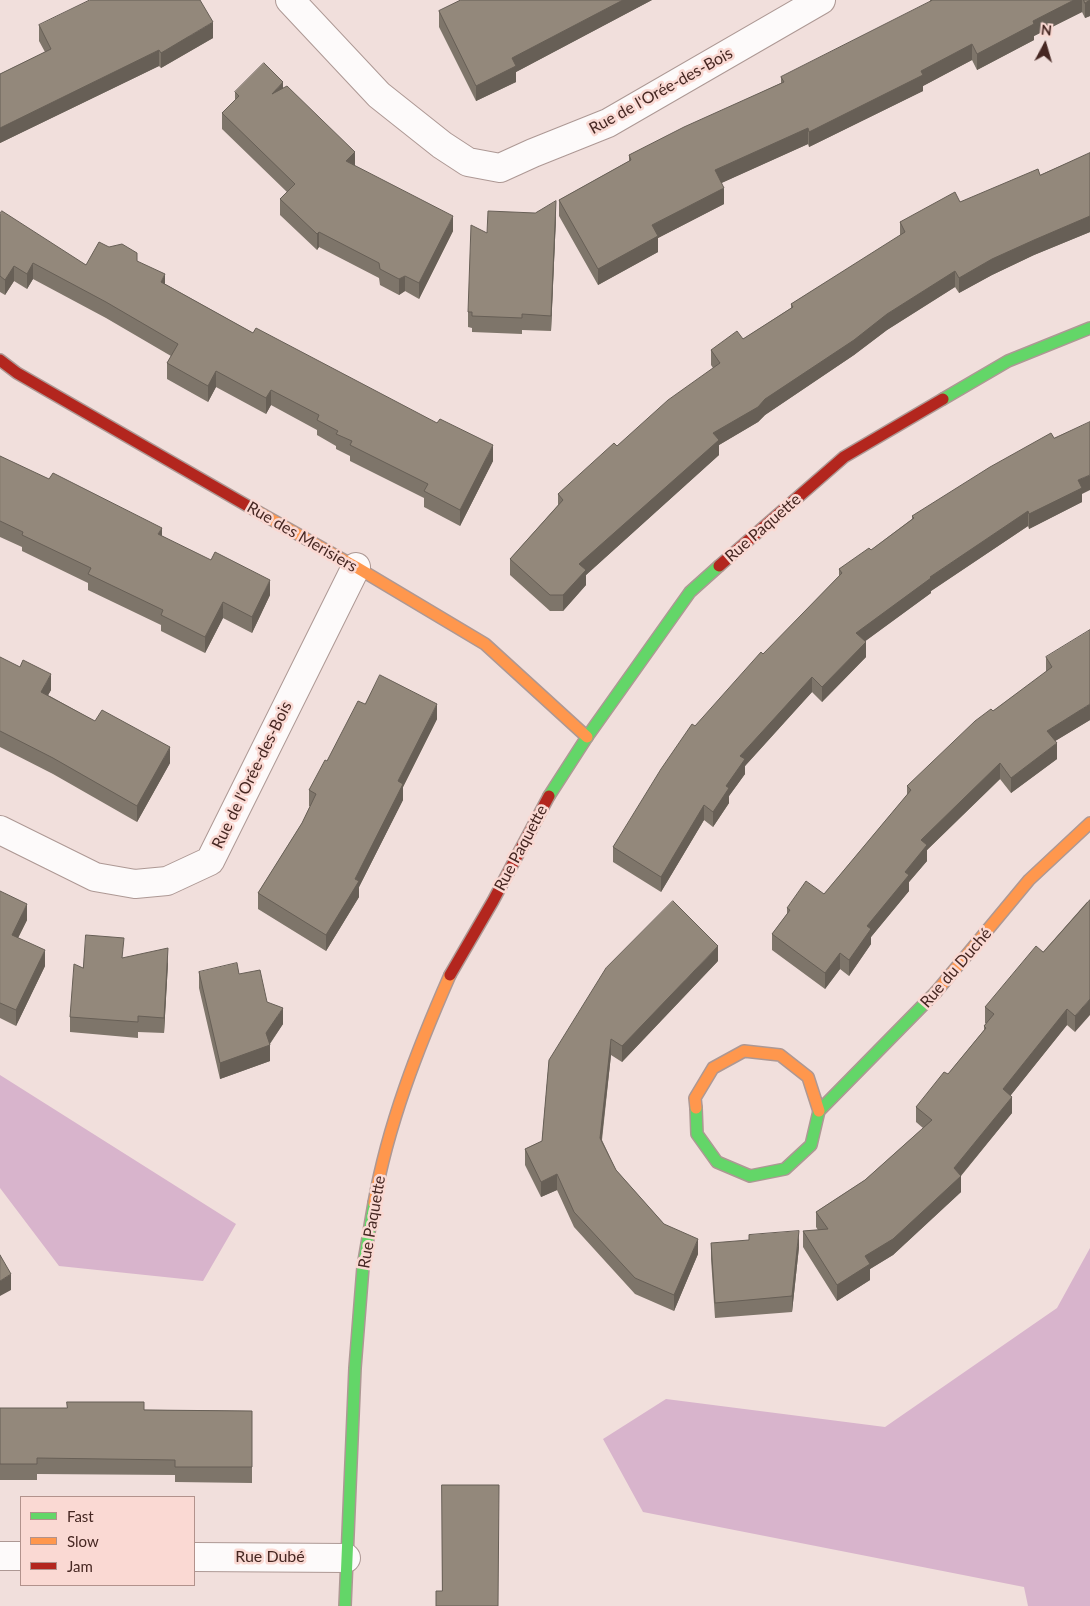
<!DOCTYPE html>
<meta charset="utf-8">
<style>
body{margin:0}
#map{position:relative;width:1090px;height:1606px;overflow:hidden;background:#f1dfdc;font-family:Lato,sans-serif}
canvas{display:block}
.legend{position:absolute;left:20px;top:1496px;width:175px;height:90px;box-sizing:border-box;background:#fad9d3;border:1px solid #b2928c;margin:0;padding:6px 9px;list-style:none;font-size:15px;color:#462722}
.legend li{display:flex;align-items:center;gap:10px;height:25px}
.legend b{width:25px;border:1px solid #b2928c}
.north{position:absolute;left:1020px;top:20px;width:50px;height:50px;-webkit-text-stroke:4px #fad9d3;paint-order:stroke;rotate:6deg;font-size:14px;font-weight:700;line-height:20px;text-align:center;color:#462722}
.north::after{content:'';display:block;margin:auto;width:18px;height:22px;background:#462722;clip-path:polygon(50% 0,100% 100%,50% 72%,0 100%)}
</style>
<div id="map">
<canvas width="1090" height="1606"></canvas>
<ul class="legend">
<li><b style="height:6px;background:#63d668"></b>Fast</li>
<li><b style="height:6px;background:#ff974d"></b>Slow</li>
<li><b style="height:6px;background:#b3261e"></b>Jam</li>
</ul>
<div class="north">N</div>
</div>
<script>
const ctx = document.querySelector('canvas').getContext('2d');
ctx.lineJoin = 'round';
function fill(path, color) { ctx.fillStyle = color; ctx.fill(path, 'evenodd'); }
function trace(path, color, width, dash) { ctx.strokeStyle = color; ctx.lineWidth = width; ctx.lineCap = dash ? 'butt' : 'round'; ctx.setLineDash(dash || []); ctx.stroke(path); }
function write(font, color, halo, rows, align = 'center') {
  ctx.font = font + ' Lato,sans-serif'; ctx.lineWidth = 5; ctx.setLineDash([]); ctx.textBaseline = 'middle'; ctx.strokeStyle = halo; ctx.fillStyle = color; for (const [text, x, y, turn = 0] of rows) {
    ctx.save(); ctx.translate(x, y); ctx.rotate((+turn || 0) * Math.PI / 180); ctx.textAlign = isNaN(turn) ? turn : align; if (halo) ctx.strokeText(text, 0, 0); ctx.fillText(text, 0, 0); ctx.restore();
  }
}
fill(new Path2D(`
 M0,1075L236,1224L203,1281L59,1266L0,1188Z
 M1090,1248V1606H1028L1024,1587L643,1512L603,1439L666,1399L885,1427L1057,1308Z`), '#d8b4cc');
const street = new Path2D(`
 M290,0L379,95L442,145L468,162L500,168L533,153L608,123L821,0
 M0,830L95,877L135,884L167,881L210,861L356,567
 M0,1556H21
 M194,1557L346,1558`);
const fast = new Path2D(`
 M943,399L1008,361L1090,328
 M549,796L587,737L690,592L719,566
 M696,1108L697,1134L717,1162L750,1176L785,1169L811,1145L819,1111L936,992
 M345,1606L355,1368L363,1267L374,1203`);
const slow = new Path2D(`
 M253,509L356,567L485,644L587,737
 M936,992L1029,880L1090,823
 M696,1108L695,1098L713,1068L744,1051L780,1055L808,1077L819,1111
 M374,1203C388,1124 418,1048 450,975`);
const jam = new Path2D(`
 M0,360L17,373L253,509
 M719,566L844,457L943,399
 M450,975L493,901L549,796`);
trace(street, '#ad9894', 30);
trace(fast, '#ad9894', 14);
trace(slow, '#ad9894', 14);
trace(jam, '#ad9894', 14);
trace(street, '#fdfafa', 28);
trace(fast, '#63d668', 11);
trace(slow, '#ff974d', 11);
trace(jam, '#b3261e', 11);
fill(new Path2D(`
 M461,0H652L516,72V82L476,101L439,27V11Z
 M930,0H1090V16L1085,18L1082,12L1034,36V40L977,70L972,60L923,86V91L809,147L808,144L721,183L724,204L658,238V252L598,285L559,216V200L629,161V155L781,83V77L930,2Z
 M39,25L213,38L161,68L159,66L0,143V74L45,52L39,41Z
 M283,88L355,166L453,231L419,299L405,291L399,295L380,285L379,278L319,247L317,250L280,215V199L287,192L222,129V113L235,100V92Z
 M1090,153V232L1034,255L992,275L959,293L955,287L887,330L854,355L765,415L758,422L719,445V455L586,575V585L563,611H550L510,575V559L558,505V494L713,368L711,365V350L743,339L791,308V304L900,236V222L1040,175Z
 M0,214L86,265L137,261L165,284L253,333L493,461L460,526L424,507V498L350,461V456L336,449V446L317,435V430L271,405L266,414L216,387L208,402L167,379V363L171,356L106,318L33,279L27,289L14,281L5,295L0,292Z
 M556,217L551,331L522,330V334L472,332V328L468,327V312L487,233Z
 M0,456L162,536L270,595L252,633L223,618L205,653L161,631V625L88,590V583L22,551V547L0,537Z
 M1082,494V502L1029,529L1028,526L931,591V593L865,641L866,657L822,702L812,692L745,766V774L729,796V803L713,827L704,820L661,892L613,862V847L695,726L839,576V569L871,550L912,519V516Z
 M0,657L51,690L48,695L170,763L137,822L53,774L0,747Z
 M1046,657L1090,720L1055,741L1057,759L1011,793L1000,779L927,850V861L909,882V891L871,937V944L849,976L840,969L825,989L772,950V934L787,914V908L824,894L907,795V786L993,711L1046,672Z
 M365,704L437,719L403,787V800L359,887V897L326,951L258,909V893L302,823L310,806H309V790L327,761Z
 M0,891L27,920L18,938L45,966L16,1026L0,1018Z
 M1087,902L1075,1032L1067,1025L1010,1096L1012,1113L961,1176V1192L893,1255L870,1269V1280L837,1301L803,1247V1231L818,1230L816,1227V1212L865,1180L923,1128L916,1122V1107L948,1074L984,1030V1026L986,1023H985V1007L1043,952Z
 M123,958L168,963L164,1033L138,1032V1038L70,1032V1017L83,968Z
 M718,961L622,1062L611,1055L602,1140L616,1170L664,1224L698,1254L674,1311L635,1294L574,1227L557,1190L541,1197L525,1165V1149L542,1141L549,1060Z
 M199,972L239,974L267,1002L283,1024L270,1044V1061L220,1079L199,988Z
 M711,1243L799,1247L792,1312L715,1318L711,1259Z
 M0,1408L252,1411V1483L175,1482V1475L37,1474V1480H0Z`), '#7e756a');
fill(new Path2D(`
 M623,0H652L516,72V82L476,101V86L512,58Z
 M1074,0H1082V12L1034,36V40L977,70V54L1033,21Z
 M1090,0V16L1085,18V3Z
 M213,22V38L161,68V53Z
 M972,44V60L923,86V91L809,147V132L921,71Z
 M159,50V66L0,143V128Z
 M283,82V98L272,94Z
 M808,128V144L715,186V170Z
 M355,152V168L346,161Z
 M724,188V204L658,238V252L598,285V269L652,225Z
 M556,201V217L551,331V316Z
 M453,216V231L419,299V283Z
 M1090,216V232L1034,255L992,275L959,293V278L992,259L1034,240Z
 M319,232V247L317,250V234Z
 M33,263V279L27,289V274Z
 M14,266V281L5,295V280Z
 M955,271V287L887,330L854,355L765,415L758,422L719,445V455L586,575V585L563,611V595L579,564L713,433L765,399L887,314Z
 M165,274V289L161,282Z
 M405,276V291L399,295V279Z
 M216,371V387L208,402V386Z
 M271,390V405L266,414V398Z
 M493,445V461L460,526V510Z
 M1090,475V490L1082,494V502L1029,529V514L1078,480Z
 M1028,511V526L931,591V593L856,648V633L930,577Z
 M162,528V543L158,534Z
 M270,580V595L252,633V617Z
 M223,602V618L205,653V637Z
 M866,642V657L822,702V687Z
 M51,674V690L41,708V692Z
 M812,677V692L745,766V774L729,796V803L713,827V812L740,756Z
 M437,704V719L403,787V800L359,887V897L326,951V935L355,879L398,781Z
 M1090,704V720L1047,746V731Z
 M1057,743V759L1011,793V778Z
 M170,747V763L137,822V806Z
 M1000,763V779L927,850V861L909,882V891L871,937V944L849,976V960L867,926L905,872L921,840Z
 M704,805V820L661,892V877Z
 M27,904V920L12,950V935Z
 M718,946V961L622,1062V1046Z
 M168,948V963L164,1033V1018Z
 M45,950V966L16,1026V1010Z
 M840,953V969L825,989V973Z
 M1090,999V1015L1075,1032V1016Z
 M283,1008V1024L268,1046L270,1045V1061L220,1079V1063L266,1033Z
 M1067,1009V1025L1003,1105V1089Z
 M611,1039V1055L600,1153V1138Z
 M1012,1097V1113L958,1179L961,1176V1192L893,1255L870,1269V1280L837,1301V1285L865,1256L954,1168Z
 M557,1174V1190L541,1197V1182Z
 M799,1231V1247L792,1312V1296Z
 M698,1239V1254L674,1311V1295Z
 M11,1274V1290L0,1296V1281Z`), '#675f56');
const building = new Path2D(`
 M90,0H200L213,22L161,53L159,50L0,128V74L51,49L39,25Z
 M461,0H623L512,58L516,66L476,86L439,11Z
 M933,0H1074L1033,21L1034,24L977,54L972,44L921,71L923,75L809,132L808,128L715,170L724,188L652,225L658,236L598,269L559,200L631,160L629,155L684,127L784,82L781,77Z
 M1084,0H1090L1085,3Z
 M264,63L283,82L272,94L287,86L355,152L346,161L453,216L419,283L405,276L399,279L380,269L379,263L319,232L317,234L280,199L295,184L222,113L239,96L235,92Z
 M1090,153V216L1034,240L992,259L959,278L955,271L887,314L854,340L765,399L758,407L713,433L719,440L579,564L586,570L563,595H550L510,559L563,500L558,494L614,443L617,446L668,400L720,363L711,350L737,331L743,339L793,307L791,304L905,232L900,222L955,192L960,202L1038,169L1040,175Z
 M556,201L551,316L522,314V318L472,316V312H468L471,225L487,233L488,211L535,213Z
 M2,211L86,265L99,242L109,247L122,244L137,253V261L165,274L161,282L253,333L256,328L437,423L440,419L493,445L460,510L424,491L428,484L350,445L352,441L336,434L338,431L317,420L319,415L271,390L266,398L216,371L208,386L167,363L178,344L106,302L33,263L27,274L14,266L5,280L0,276V214Z
 M1090,422V475L1078,480L1082,488L1029,514L1028,511L930,577L931,578L856,633L866,642L822,687L812,677L740,756L745,759L726,786L729,788L713,812L704,805L661,877L613,847L661,769L692,724L695,726L761,652L763,654L842,573L839,569L869,548L871,550L914,518L912,516L990,467L1051,433L1054,438Z
 M0,456L49,479L53,473L162,528L158,534L211,560L215,552L270,580L252,617L223,602L205,637L161,615L163,610L88,574L91,568L22,535L23,532L0,521Z
 M1090,630V704L1047,731L1057,743L1011,778L1000,763L921,840L927,845L905,872L909,875L867,926L871,929L849,960L840,953L825,973L772,934L790,910L787,908L806,881L824,894L911,790L907,786L975,721L991,709L993,711L1052,667L1046,657Z
 M0,657L20,667L23,660L51,674L41,692L95,721L102,710L170,747L137,806L53,758L0,731Z
 M380,675L437,704L398,781L403,784L355,879L359,881L326,935L258,893L302,823L316,794L309,790L325,760L327,761L358,701L365,704Z
 M0,891L27,904L12,935L45,950L16,1010L0,1003Z
 M1090,900V999L1075,1016L1067,1009L1003,1089L1012,1097L954,1168L961,1176L893,1239L865,1256L870,1264L837,1285L803,1231L828,1229L816,1212L865,1180L932,1120L916,1107L944,1072L948,1074L986,1028L984,1026L994,1014L985,1007L1036,946L1043,952Z
 M673,901L718,946L622,1046L611,1039L600,1138L616,1170L664,1224L698,1239L674,1295L635,1278L574,1212L557,1174L541,1182L525,1149L542,1141L549,1060L606,968Z
 M86,935L124,938L122,958L168,948L164,1018L138,1016V1022L70,1017L74,964L83,968Z
 M237,963L239,974L260,970L267,1002L283,1008L266,1033L270,1045L220,1063L199,972Z
 M799,1231L792,1296L715,1303L711,1243L749,1240V1235Z
 M0,1255L11,1274L0,1281Z
 M67,1402H144V1410L252,1411V1467H175V1460L37,1458V1464H0V1408H67Z
 M442,1485H499L498,1606H436V1591H442Z`);
fill(building, '#93887b');
trace(building, '#675f56', 1);
write('16px', '#462722', '#fad9d3', [
 ["Rue de l'Orée-des-Bois",661,91,-29],
 ["Rue Paquette",763,528,-41],
 ["Rue des Merisiers",302,537,30],
 ["Rue de l'Orée-des-Bois",252,775,-64],
 ["Rue Paquette",521,848,-62],
 ["Rue du Duché",956,968,-49],
 ["Rue Paquette",372,1222,-80],
 ["Rue Dubé",270,1557]
]);
</script>
